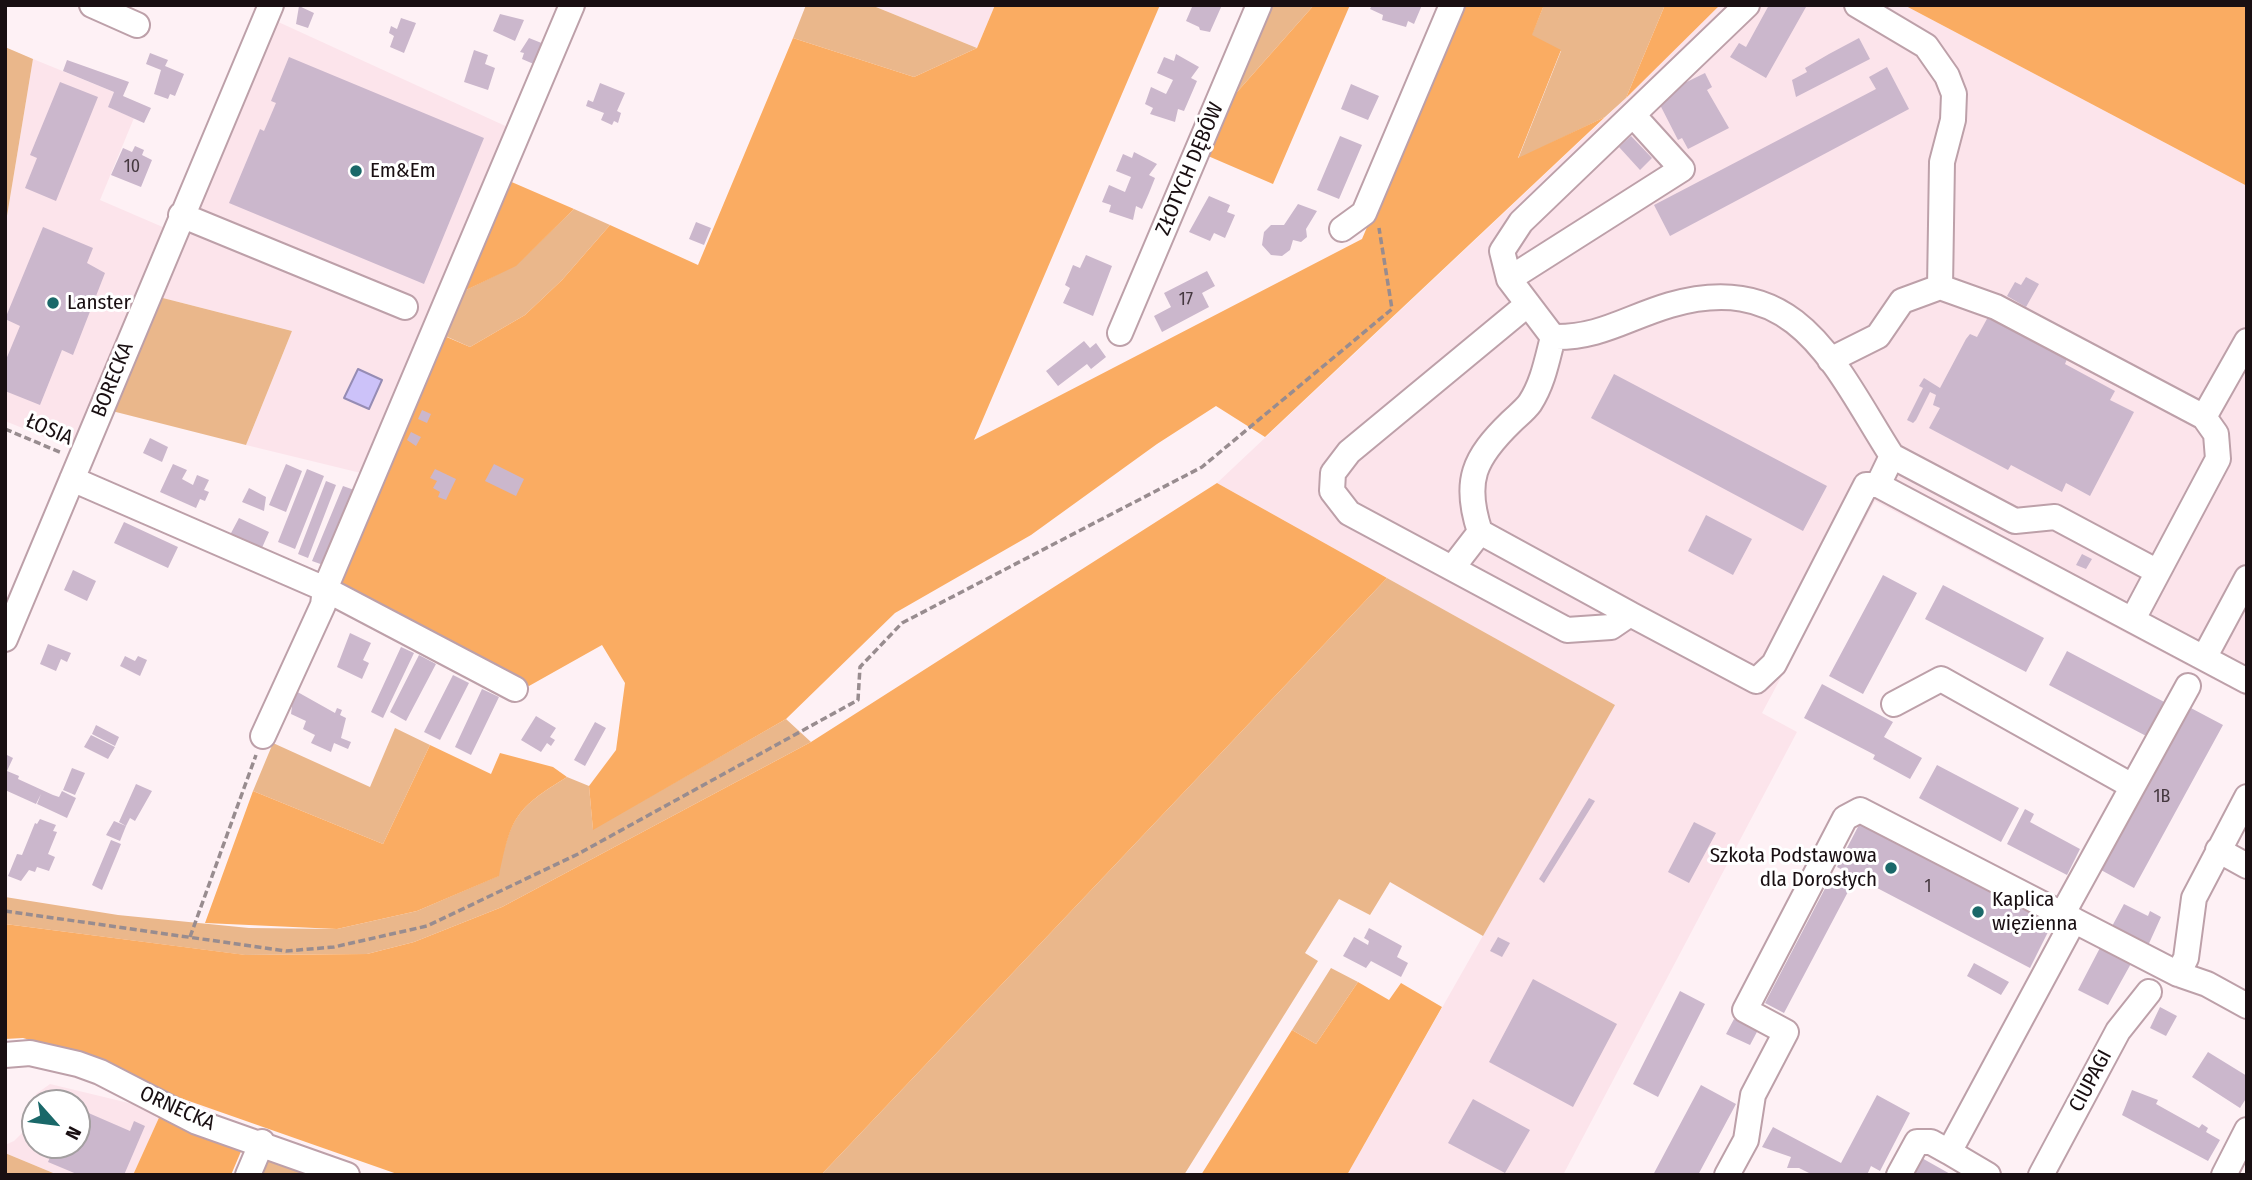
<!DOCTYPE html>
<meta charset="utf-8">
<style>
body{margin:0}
#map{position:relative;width:2252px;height:1180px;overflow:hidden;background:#fef1f5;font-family:"Fira Sans Condensed",sans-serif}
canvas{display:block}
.frame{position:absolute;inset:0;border:7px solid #190f12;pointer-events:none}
.north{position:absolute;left:21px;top:1089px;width:70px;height:70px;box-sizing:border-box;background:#fff;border:2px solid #a39fa0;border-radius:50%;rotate:118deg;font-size:19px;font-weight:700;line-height:28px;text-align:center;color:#190f12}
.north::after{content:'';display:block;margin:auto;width:24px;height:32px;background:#1a6869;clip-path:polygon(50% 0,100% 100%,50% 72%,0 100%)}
</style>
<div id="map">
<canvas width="2252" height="1180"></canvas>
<div class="frame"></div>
<div class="north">N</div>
</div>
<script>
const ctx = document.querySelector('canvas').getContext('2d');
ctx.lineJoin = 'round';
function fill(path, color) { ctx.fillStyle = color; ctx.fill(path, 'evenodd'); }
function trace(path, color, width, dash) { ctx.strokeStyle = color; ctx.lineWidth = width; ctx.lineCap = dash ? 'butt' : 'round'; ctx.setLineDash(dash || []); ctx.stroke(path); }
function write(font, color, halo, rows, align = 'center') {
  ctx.font = font + ' "Fira Sans Condensed",sans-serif'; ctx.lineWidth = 6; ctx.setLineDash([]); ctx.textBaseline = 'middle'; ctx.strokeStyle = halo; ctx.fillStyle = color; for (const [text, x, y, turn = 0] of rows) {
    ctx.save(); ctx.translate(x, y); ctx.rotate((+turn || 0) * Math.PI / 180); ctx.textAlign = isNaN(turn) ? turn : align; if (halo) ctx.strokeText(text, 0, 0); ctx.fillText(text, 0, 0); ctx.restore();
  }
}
fill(new Path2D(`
 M871,5H995L977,48Z
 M1720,5H1904L2247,186V697L1875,501L1762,713L1797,732L1563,1175H1347L1614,705L1217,483L1626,98Z
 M274,20L512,129L369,475L246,445L292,331L159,297Z
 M33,59L114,92L108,107L134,118L100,200L165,228L72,448L5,421V228Z
 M50,1084L162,1111L133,1175H58L5,1153V1145L14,1141L27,1128L36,1094ZM35,1103H77V1145H35Z`), '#fce4eb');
fill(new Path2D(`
 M806,5H871L977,48L914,77L793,38Z
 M1272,5H1314L1230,100Z
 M1544,5H1665L1626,98L1605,117L1518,159L1561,51L1531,36Z
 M5,47L33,59L5,228Z
 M574,209L610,225L562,280L525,315L470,347L443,335L462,292L516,265Z
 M159,297L292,331L246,445L112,411Z
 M1387,578L1615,705L1483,936L1390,882L1370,915L1339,899L1305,953L1318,961L1184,1175H821Z
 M786,719L811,742L502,907L414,942L367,954L245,955L5,924V897L118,915L249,928L337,929L417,911L498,876C511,817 515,809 567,777L589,786L593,829Z
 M395,728L430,745L383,844L253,791L273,743L370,787Z
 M1331,968L1358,982L1316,1044L1292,1030Z
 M5,1153L58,1175H5Z
 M269,1154L333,1175H260Z`), '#eab78b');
fill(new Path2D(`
 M995,5H1160L974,440L1362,239L1461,5H1544L1532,35L1561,50L1518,158L1605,117L1265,437L1216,406L1157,444L1031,535L895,613L786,719L593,830L589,786L616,750L625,683L602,645L529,686L334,584L442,335L470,347L525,315L562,280L610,225L698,265L793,38L914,77L977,48Z
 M1314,5H1350L1273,184L1208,156L1230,100Z
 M1665,5H1720L1626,98Z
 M1904,5H2247V186Z
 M507,180L574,209L516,266L462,292Z
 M1217,483L1387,578L821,1175H400L149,1087L84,1056L23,1038L5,1039V924L246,955L367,954L414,942L502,907L811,742Z
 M430,745L491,774L500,753L553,767L567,777C515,809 511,817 499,876L417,911L337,929L205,923L253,791L383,844Z
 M1358,982L1389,1000L1401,983L1442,1007L1347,1175H1201L1292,1030L1316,1044Z
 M162,1111L242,1149L231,1175H133Z`), '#faac62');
const water = new Path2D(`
 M358,369L382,380L369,409L344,398Z`);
fill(water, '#ccc2f9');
trace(water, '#968cb4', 2);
fill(new Path2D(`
 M1196,5H1222L1210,32L1200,30L1199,27L1186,21L1192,7Z
 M1372,5H1422L1414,24L1408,21L1406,27L1382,20L1383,15L1370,9Z
 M1769,5L1806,7L1766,78L1730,57L1739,43L1746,47Z
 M299,6L314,13L308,28L296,24Z
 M500,14L524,20L515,41L493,31Z
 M401,18L416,23L404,53L390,47L394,36L389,33L391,26L397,29Z
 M529,38L544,44L536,65L522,59L524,53L520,52Z
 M1859,38L1870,59L1796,97L1792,80L1807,72L1805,68L1829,54Z
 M474,50L488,55L485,64L495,68L488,90L464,82Z
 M150,53L168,60L165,66L184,74L175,96L170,94L168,99L154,94L161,70L146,64Z
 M1176,54L1199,67L1191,78L1197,81L1184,111L1178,109L1175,122L1150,114L1153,108L1145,104L1151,87L1166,94L1173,80L1157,73L1164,57L1174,61Z
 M289,57L484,138L424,284L229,203L260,129L264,131L276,103L271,101Z
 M67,60L129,82L123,96L151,108L144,123L108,107L114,92L63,71Z
 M1887,67L1909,109L1670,236L1654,205L1876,89L1869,77Z
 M1705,73L1712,87L1707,90L1729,128L1688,149L1682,138L1678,140L1656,97Z
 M60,82L98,97L56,201L25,188L37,158L30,155Z
 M600,83L625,93L617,111L621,113L618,123L614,121L612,125L601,120L604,113L586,106L588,100L593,102Z
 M1351,84L1379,96L1368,120L1341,109Z
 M1340,136L1362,145L1339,199L1317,190Z
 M1631,136L1652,158L1640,170L1619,147Z
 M135,146L144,150L142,155L152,160L141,187L111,175L123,148L132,152Z
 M1134,152L1157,164L1149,175L1155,178L1149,193L1142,209L1136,206L1133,220L1109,212L1111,205L1102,202L1109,185L1125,192L1131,177L1116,171L1123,154L1132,158Z
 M1209,196L1230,205L1227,212L1235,215L1225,238L1214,233L1210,241L1189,232Z
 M1298,204L1317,211L1306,229L1307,237L1301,242L1293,240L1290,250L1282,256L1271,255L1262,245L1264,232L1271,225H1284Z
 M696,222L711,228L704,245L689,239Z
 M43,227L93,248L87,263L105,273L73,355L62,350L40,405L5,391V362L20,326L5,319Z
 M1086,255L1112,266L1093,316L1063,303L1070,288L1065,285L1073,265L1080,268Z
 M1207,271L1215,286L1202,293L1209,307L1162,332L1154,316L1171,307L1164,293Z
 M2026,277L2039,284L2026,307L2007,296L2015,282L2021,285Z
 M1988,317L2067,359L2065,364L2115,391L2110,400L2134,412L2090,496L2066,483L2062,492L2011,465L2008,470L1929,428L1940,408L1933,405L1936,395L1930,392L1916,420L1913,423L1907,420L1923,388L1919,386L1924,378L1940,388L1966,339L1970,334L1977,337Z
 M1084,341L1090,348L1096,343L1106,357L1091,369L1087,364L1058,386L1046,371Z
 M1614,374L1827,486L1803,531L1591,418Z
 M422,410L431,414L427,423L418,419Z
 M411,432L421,437L416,446L407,440Z
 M150,438L168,447L162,462L143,453Z
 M173,464L187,470L182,479L193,485L197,475L209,480L204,490L209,492L205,501L200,499L196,508L160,492Z
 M286,464L302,471L286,512L269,505Z
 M494,464L524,479L516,496L485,481Z
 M307,469L324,476L295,549L278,542Z
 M435,469L456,479L446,500L438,497L440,492L433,488L437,481L430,478Z
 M326,481L336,485L308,558L298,554Z
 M343,486L357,491L326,566L312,561Z
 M249,488L266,497L264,511L242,502Z
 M1706,515L1752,539L1733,575L1688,551Z
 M239,518L269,532L261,550L230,535Z
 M124,522L178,547L168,568L114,543Z
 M2082,554L2092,559L2086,569L2076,565Z
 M73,570L96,581L87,601L64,590Z
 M1883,575L1917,593L1863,694L1829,676Z
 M1943,585L2044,638L2026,672L1925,619Z
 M350,633L371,643L363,660L369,663L362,679L337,667Z
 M48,644L71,653L67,662L61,659L56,671L40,664Z
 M401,647L414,653L383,718L371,712Z
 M2067,651L2168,704L2150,738L2049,685Z
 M419,655L436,664L406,721L390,712Z
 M125,656L135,661L138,656L147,660L140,676L120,666Z
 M453,675L469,683L440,740L424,732Z
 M1822,684L1893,722L1884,737L1922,758L1910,779L1873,759L1875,755L1804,718Z
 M482,689L499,697L471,755L455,747Z
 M294,690L335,713L337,708L342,710L340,715L346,718L341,738L351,742L348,749L334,743L331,752L311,743L315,735L303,729L306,721L291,714Z
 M2189,707L2223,725L2134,888L2101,870Z
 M536,716L556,728L550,737L555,740L551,746L547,743L541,752L521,740Z
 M595,722L606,728L585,766L574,760Z
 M96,725L119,737L115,746L92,734Z
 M91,735L115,747L108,759L84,747Z
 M5,754L13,758L7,771L19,776L18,779L53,795L59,797L62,791L76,798L67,818L37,804L41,794L36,804L5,790Z
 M1937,765L2019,808L2001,842L1919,798Z
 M72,768L85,773L75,795L63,790Z
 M136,784L152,791L135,821L130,818L126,826L119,822Z
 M1589,798L1595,801L1544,883L1539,879Z
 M2025,809L2034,814L2030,822L2080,849L2067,875L2007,844Z
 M40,819L56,825L53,831L57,832L48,854L55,857L49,871L37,867L35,872L29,870L21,881L8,876L17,854L22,855L35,823L37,824Z
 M114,821L126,826L120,841L106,835Z
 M1694,822L1716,833L1689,883L1668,872Z
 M1860,823L2052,924L2030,968L1837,867Z
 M111,840L121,844L102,890L92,885Z
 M1831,877L1850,888L1784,1013L1765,1003Z
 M2124,904L2148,916L2150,911L2161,917L2146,950L2110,930Z
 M1369,928L1402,946L1397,957L1408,963L1401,977L1371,961L1366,968L1343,956L1354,937L1368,945L1369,941L1364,938Z
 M1498,937L1510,943L1502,957L1490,951Z
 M2102,944L2133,960L2108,1005L2078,990Z
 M1974,963L2009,982L2001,995L1967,976Z
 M1533,979L1617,1024L1573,1107L1489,1062Z
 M1680,991L1705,1004L1658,1097L1633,1084Z
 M2160,1007L2177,1016L2166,1036L2150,1028Z
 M1734,1019L1758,1030L1750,1045L1726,1034Z
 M2208,1052L2247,1076V1097L2240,1108L2192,1077Z
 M1701,1085L1736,1104L1698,1175H1653Z
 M2132,1090L2158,1100L2156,1104L2199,1128L2202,1124L2208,1128L2206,1132L2220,1140L2208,1161L2122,1115Z
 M1877,1095L1910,1113L1880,1171L1871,1166L1867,1175H1813L1799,1168H1787L1791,1157L1762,1147L1773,1127L1841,1163Z
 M1473,1099L1530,1130L1505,1173L1448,1143Z
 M77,1108L130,1131L134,1121L145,1126L124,1175H79L48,1162L55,1145H77Z
 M1920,1157L1952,1175H1910Z`), '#cbb7cc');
const minor = new Path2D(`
 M92,5L137,25
 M181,215L405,307
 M1342,229L1364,213L1452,5
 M1509,279L1502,251L1521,222L1747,5
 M1940,287L1996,307L2204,417L2216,434L2218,459L2133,619
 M1528,304L1349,452L1333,473L1332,491L1349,513L1567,630L1611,627L1630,614L1756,681L1774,664L1866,485H1878
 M1120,333L1259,5
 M1553,337C1600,338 1626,318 1670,305C1798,268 1835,367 1892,456L1878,485L2247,681
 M1553,337C1547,360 1543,383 1530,403C1525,410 1517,416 1511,422C1474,458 1463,481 1480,532L1630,614
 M1553,337L1509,279L1682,169L1633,115
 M1830,360L1878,336L1902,301L1940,287L1942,162L1953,120L1954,94L1947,76L1926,46L1857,5
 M2204,417L2247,341
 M1892,456L2015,521L2055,517L2158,572
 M72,479L325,589L515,689
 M1453,567L1480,532
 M5,639L271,5
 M2204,658L2247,578
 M1894,704L1941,679L2132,786
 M263,736L323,605L325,589L572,5
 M2218,850L2247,866
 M2063,913L2188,686
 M2178,974L2186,958L2194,898L2247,797
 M5,1055L30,1053L78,1064L100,1072L197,1122L347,1175
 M248,1175L262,1142
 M1727,1175L1746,1140L1753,1095L1786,1032L1745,1010L1845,818L1860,810L2178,974L2207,984L2247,1006
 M1899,1175L1917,1142H1931L1949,1152
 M1988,1175L1949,1152L2074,920
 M2041,1175L2118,1031L2149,992
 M2224,1175L2247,1130`);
trace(minor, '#bda0a9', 28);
trace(new Path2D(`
 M5,429L62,453
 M5,911L286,951L334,947L427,926L578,854L858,700L860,667L902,623L1202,467L1392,309L1379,228
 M190,937L256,755`), '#988c8f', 3.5, [7, 3.5]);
trace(minor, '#fff', 24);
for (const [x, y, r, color] of [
 [356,171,7,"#1a6869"],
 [53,303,7,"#1a6869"],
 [1891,868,7,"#1a6869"],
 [1978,912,7,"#1a6869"]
]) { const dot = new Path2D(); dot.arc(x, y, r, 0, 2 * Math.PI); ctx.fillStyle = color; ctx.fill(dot); trace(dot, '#fff', 2.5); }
write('18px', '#463940', null, [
 ["10",132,167],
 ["17",1186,300],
 ["1B",2162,797],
 ["1",1928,887]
]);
write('21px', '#190f12', '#fff', [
 ["ZŁOTYCH DĘBÓW",1190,169,-67],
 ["BORECKA",113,380,-68],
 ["ŁOSIA",49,430,23],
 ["CIUPAGI",2091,1081,-62],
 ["ORNECKA",177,1109,24]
]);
write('21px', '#190f12', '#fff', [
 ["Em&Em",370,171],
 ["Lanster",67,303],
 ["Szkoła Podstawowa",1877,856,"right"],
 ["dla Dorosłych",1877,880,"right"],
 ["Kaplica",1992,900],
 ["więzienna",1992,924]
], 'left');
</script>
